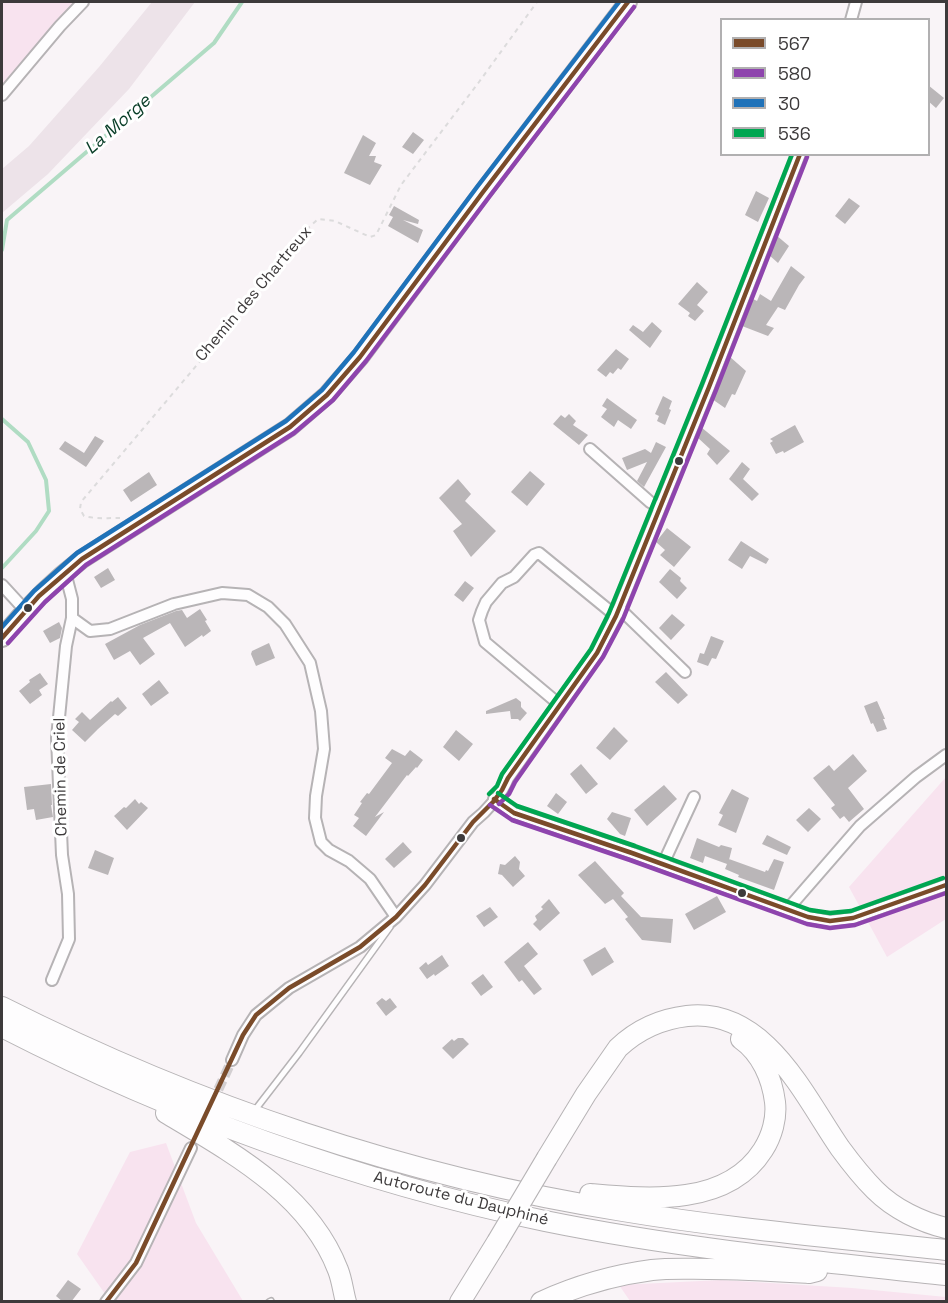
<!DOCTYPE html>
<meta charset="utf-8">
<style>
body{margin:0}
#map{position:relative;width:948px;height:1303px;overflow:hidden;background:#f9f4f7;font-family:"Space Grotesk",sans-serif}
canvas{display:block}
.frame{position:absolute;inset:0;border:3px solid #3d3a3b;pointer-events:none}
.legend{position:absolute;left:720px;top:18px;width:210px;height:138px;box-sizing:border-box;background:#fff;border:2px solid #b1b0b1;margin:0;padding:8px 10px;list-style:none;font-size:18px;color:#3d3a3b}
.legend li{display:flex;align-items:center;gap:12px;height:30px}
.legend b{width:30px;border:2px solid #b1b0b1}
</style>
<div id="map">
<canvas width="948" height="1303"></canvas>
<div class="frame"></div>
<ul class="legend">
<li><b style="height:8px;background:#7a4b2a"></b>567</li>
<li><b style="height:8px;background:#8e44ad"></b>580</li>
<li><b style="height:8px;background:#1f72b9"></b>30</li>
<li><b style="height:8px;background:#00a651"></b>536</li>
</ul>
</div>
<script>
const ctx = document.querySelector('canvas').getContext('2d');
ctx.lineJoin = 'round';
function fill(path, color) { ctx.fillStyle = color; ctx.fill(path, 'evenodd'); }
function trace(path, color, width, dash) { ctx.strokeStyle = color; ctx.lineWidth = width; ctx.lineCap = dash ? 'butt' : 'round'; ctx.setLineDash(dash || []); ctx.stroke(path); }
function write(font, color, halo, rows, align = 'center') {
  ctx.font = font + ' "Space Grotesk",sans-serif'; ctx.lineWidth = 6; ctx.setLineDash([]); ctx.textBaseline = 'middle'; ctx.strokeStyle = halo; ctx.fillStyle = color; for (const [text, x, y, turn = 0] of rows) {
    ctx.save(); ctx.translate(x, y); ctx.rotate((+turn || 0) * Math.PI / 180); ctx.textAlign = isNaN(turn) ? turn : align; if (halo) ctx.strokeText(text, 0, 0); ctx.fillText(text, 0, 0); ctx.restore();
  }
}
fill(new Path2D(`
 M152,2H195L129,89L48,174L2,213V169L29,146L99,67Z`), '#ede3e9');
fill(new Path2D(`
 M2,2H83L2,93Z
 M946,777V919L887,957L849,887Z
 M166,1143L196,1223L243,1301H110L77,1254L130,1152Z
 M721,1280L852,1288L946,1297V1301H630L619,1285Z`), '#f8e3ef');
trace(new Path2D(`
 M2,250L7,220L214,43L242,2
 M2,419L28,442L46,480L49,511L36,531L2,568`), '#b0dcc3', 4);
fill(new Path2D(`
 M928,85L944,98L936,108L928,101Z
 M413,132L424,140L413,154L402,147Z
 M363,135L376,143L369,156H376L374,162L382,165L370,185L344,173Z
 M756,191L769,198L758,222L745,215Z
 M849,198L860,206L845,224L835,216Z
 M394,206L419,220L418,224L403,220L423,230L418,243L388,226L393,217L389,215Z
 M776,235L789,246L778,263L769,255Z
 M791,266L805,277L799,285L785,310L778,307L766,325L774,328L768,336L742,326L753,299L757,301L760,294L771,301Z
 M697,282L708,292L697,305L704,311L695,321L688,316L690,313L678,304Z
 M652,322L662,331L650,348L629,330L633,325L643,332Z
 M616,349L629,359L621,370L618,368L613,374L610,372L606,377L597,370Z
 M729,356L746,371L735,395L732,394L725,408L712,399Z
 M663,396L672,401L669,409L671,410L665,425L657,421L659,416L655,414Z
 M607,398L637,420L631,429L618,420L614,427L601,417L607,409L602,406Z
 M569,414L576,421L573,425L588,435L579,445L553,424L561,415L565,418Z
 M795,425L804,442L784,453L783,451L776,454L770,443L773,441L770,439Z
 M701,427L730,451L717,465L707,454L710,449L697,437Z
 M95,436L104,441L86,467L59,449L65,441L84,453Z
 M656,442L666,447L644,487L637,481L647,462L627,470L622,458L645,449L651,453Z
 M742,462L750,469L743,479L759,494L752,501L729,479Z
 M530,471L545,484L527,506L511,492Z
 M149,472L157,485L131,502L123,490Z
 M458,479L471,494L465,501L496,531L471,557L453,531L462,524L439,498Z
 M667,528L691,547L674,567L660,555L665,550L656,542Z
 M741,541L769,559L766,564L750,556L742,569L728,560Z
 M108,568L115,580L101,588L94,577Z
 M670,569L681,578L680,581L687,588L677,599L659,582Z
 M465,581L474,588L463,602L454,595Z
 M200,609L207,620L205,621L211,631L203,637L202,635L185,647L170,623L143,638L155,654L140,665L130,651L114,660L105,644L140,625L176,611L182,610L187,618Z
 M672,614L685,625L671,640L659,628Z
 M59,622L62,628L60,638L50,643L43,631Z
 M711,636L724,641L716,659L712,658L708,666L697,662L700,653L704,654Z
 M269,643L275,658L256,666L251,654L252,651Z
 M666,672L688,695L678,704L655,682Z
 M40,673L48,684L39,690L42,695L30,704L19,691L30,682L29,680Z
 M159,680L169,693L151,706L142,694Z
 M118,697L127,708L118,716L115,714L98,729L85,742L72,730L79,722L75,719L82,712L90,720L111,701L112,702Z
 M516,698L521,702V707L527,713L520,721L518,719H511L510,711L486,714V711Z
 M877,701L885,719H883L887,729L877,732L873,723L871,724L864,706Z
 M614,727L628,741L610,760L596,748Z
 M456,730L473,744L459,761L443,747Z
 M392,749L405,756L410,750L423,760L417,768L416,767L408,776L407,775L375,817L384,812L366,836L353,826L359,818L354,815L362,803L360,802L367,793L369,794L392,763L385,758Z
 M853,754L867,771L848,788L864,809L849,822L844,816L840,819L831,808L835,805L813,778L829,765L834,771Z
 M581,764L598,784L586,794L570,774Z
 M51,784L52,805H51L53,817L36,820L34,809L27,810L24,787Z
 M664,785L677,799L647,826L634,810Z
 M732,789L749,798L736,833L718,825L723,815L719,813Z
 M556,793L567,802L558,814L547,806Z
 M135,799L139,804L141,802L148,808L127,830L114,816L124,807L126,808Z
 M809,808L821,819L808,832L796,820Z
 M612,812L631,818L625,836L620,834L607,819Z
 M767,835L791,847L787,855L762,844Z
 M697,838L719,847L721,845L732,848L729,860V859L765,872L766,870L768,871L774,859L784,862L774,890L738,877L739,875L725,869L727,864L705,856L703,863L690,858Z
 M403,842L412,852L394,868L385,859Z
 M95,850L114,858L108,875L88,868Z
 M515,856L520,862L519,869L525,876L513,887L502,875L498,874L500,864L505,865Z
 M595,861L624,893L621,896L641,917L673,919L671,943L642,940L625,919L628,917L613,899L605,904L578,875Z
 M717,896L726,912L694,930L685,914Z
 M549,899L560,913L540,931L533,924L537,920L535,916L543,909L541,907Z
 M490,907L498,917L484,927L476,916Z
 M528,942L538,954L524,966L542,989L534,995L522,980L519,982L504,962Z
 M605,947L614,962L592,976L583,960Z
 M442,955L449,966L435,976L434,974L427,979L419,968L426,962L428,965Z
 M483,974L493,987L481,996L471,983Z
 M382,998L386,1001L390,998L397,1007L386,1016L376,1003Z
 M458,1038H463L469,1044L453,1059L442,1048L452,1039L454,1041Z
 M68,1280L81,1289L71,1302H63L56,1296Z`), '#bab6b8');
trace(new Path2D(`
 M212,1103L232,1060`), '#d3cfd1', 10, [10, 5]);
const service = new Path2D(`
 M255,1110L299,1053L390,927
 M269,1302L271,1301`);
const minor = new Path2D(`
 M851,20L856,2
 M2,95L60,26L83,2
 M590,449L650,502L660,508
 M2,585L25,610
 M619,608L685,672
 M72,618L90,631L110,629L174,604L222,593L248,595L268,607L285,624L310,663L321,711L324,749L316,796L315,818L321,842L329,850L349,861L370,879L396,917
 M560,705L485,642L479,620L482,611L486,602L502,583L514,577L534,555L539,553L616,616
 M494,799L514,813L632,853L808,917L830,921L853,918L946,885
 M663,864L694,797
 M787,910L860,826L916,777L946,755
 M52,980L69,939L68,894L62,855L57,738L66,646L72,618V599L65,572
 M232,1060L243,1035L256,1015L289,988L360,947L396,917L425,885L473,822C487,811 502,794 508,778L597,653L616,616L709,387L800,154
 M106,1302L136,1263L191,1148`);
const primary = new Path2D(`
 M2,638C25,609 52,582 82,559L290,427L327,395L360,357L483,192L628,2`);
const motorway = new Path2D(`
 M2,1007C196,1105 407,1177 623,1211C730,1229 839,1238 946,1250
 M2,1027C171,1114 358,1182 545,1221C677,1248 812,1261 946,1275
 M166,1113C231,1152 309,1194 338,1270C342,1280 343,1291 346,1302
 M547,1158L586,1094L618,1048C637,1030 661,1019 687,1016C765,1007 804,1096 840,1148C851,1163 862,1177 875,1190C894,1209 921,1222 946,1228
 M590,1194C648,1199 727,1207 763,1150C772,1136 777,1118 775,1102C772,1078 761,1053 741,1039
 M460,1302L497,1242
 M541,1302C576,1286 614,1275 652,1270C671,1268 689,1269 708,1269C742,1269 775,1271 809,1273L817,1271`);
trace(service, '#b6b3b5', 8);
trace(minor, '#b6b3b5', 14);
trace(primary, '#b6b3b5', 20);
trace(motorway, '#b6b3b5', 22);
trace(new Path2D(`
 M120,518C108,518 95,519 84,516L80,509L81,502L235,320L306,230L318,219L335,221L370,237L376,235L401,185L479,82L537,2`), '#dcdbdc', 2, [4.5, 4.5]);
trace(service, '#fefdfe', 5);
trace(minor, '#fefdfe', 10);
trace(primary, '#fefdfe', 16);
trace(motorway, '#fefdfe', 20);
const motorwayBridge = new Path2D(`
 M497,1242L547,1158`);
trace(motorwayBridge, '#b6b3b5', 22, []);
trace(motorwayBridge, '#fefdfe', 20);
trace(new Path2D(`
 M2,638L39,596L82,559L290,427L327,395L360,357L483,192L628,2
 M494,799L514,813L632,853L808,917L830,921L853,918L946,885
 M106,1302L136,1263L243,1035L256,1015L289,988L360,947L396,917L425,885L473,822L493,802L502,790L508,778L597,653L616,616L709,387L800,154`), '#7a4b2a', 4.5);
trace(new Path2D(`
 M8,643L45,602L86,565L294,433L333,400L366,361L489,197L634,7
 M499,804L509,794L515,782L603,657L623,619L716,390L807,157
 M490,805L512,820L630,860L807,924L830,928L855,925L946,893`), '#8e44ad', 4.5);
trace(new Path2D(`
 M2,627L34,591L77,553L286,421L322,390L354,352L477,187L619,2`), '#1f72b9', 4.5);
trace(new Path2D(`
 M498,793L517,806L635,846L810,910L830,913L851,911L943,878
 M489,794L497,786L502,774L591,649L609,613L702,384L792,154`), '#00a651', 4.5);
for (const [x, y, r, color] of [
 [679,461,5,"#3d3a3b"],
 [28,608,5,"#3d3a3b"],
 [461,838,5,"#3d3a3b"],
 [742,893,5,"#3d3a3b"]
]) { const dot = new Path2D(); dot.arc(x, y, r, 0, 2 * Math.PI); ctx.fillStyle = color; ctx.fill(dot); trace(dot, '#fff', 2); }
write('16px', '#3d3a3b', '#fff', [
 ["Chemin des Chartreux",254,294,-50],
 ["Chemin de Criel",61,777,-91],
 ["Autoroute du Dauphiné",461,1199,14]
]);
write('italic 18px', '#073d26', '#fff', [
 ["La Morge",118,125,-41]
]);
</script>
